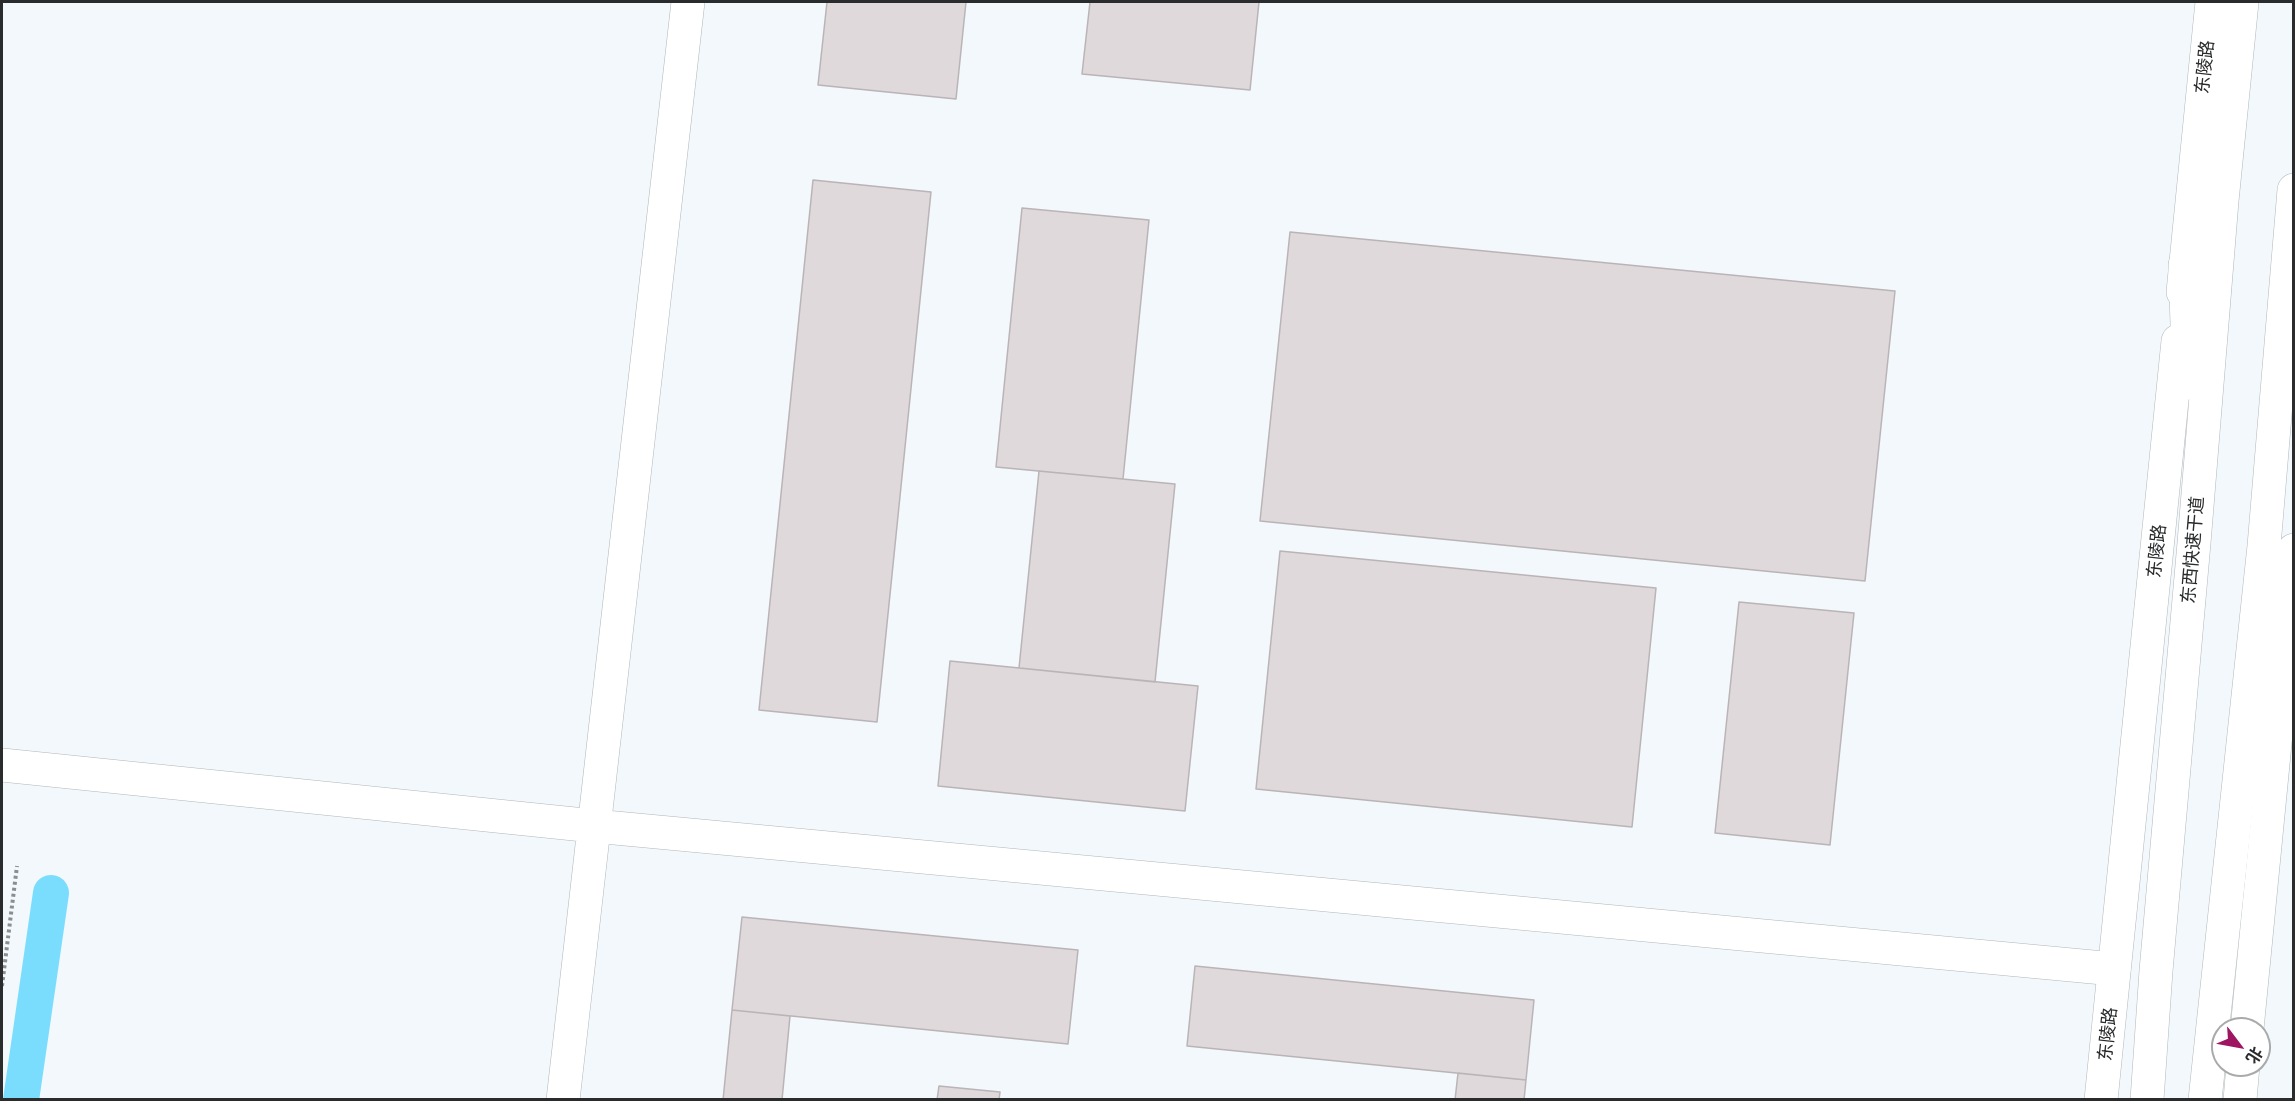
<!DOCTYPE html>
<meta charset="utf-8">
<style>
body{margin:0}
#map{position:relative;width:2295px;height:1101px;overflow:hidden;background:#f2f8fb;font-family:"Golos Text","Noto Sans SC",sans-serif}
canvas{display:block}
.frame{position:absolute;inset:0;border:3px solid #292b2c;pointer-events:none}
.north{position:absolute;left:2211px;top:1017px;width:60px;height:60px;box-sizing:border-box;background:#fff;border:2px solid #a9aaab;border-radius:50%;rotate:122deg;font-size:16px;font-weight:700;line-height:24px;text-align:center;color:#292b2c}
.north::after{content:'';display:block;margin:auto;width:21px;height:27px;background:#9e1562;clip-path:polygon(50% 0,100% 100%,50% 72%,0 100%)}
</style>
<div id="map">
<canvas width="2295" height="1101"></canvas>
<div class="frame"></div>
<div class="north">北</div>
</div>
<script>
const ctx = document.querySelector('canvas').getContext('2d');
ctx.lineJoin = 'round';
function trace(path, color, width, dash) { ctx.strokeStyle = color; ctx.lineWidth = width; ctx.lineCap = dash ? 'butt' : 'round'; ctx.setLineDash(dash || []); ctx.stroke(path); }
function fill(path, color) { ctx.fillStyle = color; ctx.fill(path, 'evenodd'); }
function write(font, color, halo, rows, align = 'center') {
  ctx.font = font + ' "Golos Text","Noto Sans SC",sans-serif'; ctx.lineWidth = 4.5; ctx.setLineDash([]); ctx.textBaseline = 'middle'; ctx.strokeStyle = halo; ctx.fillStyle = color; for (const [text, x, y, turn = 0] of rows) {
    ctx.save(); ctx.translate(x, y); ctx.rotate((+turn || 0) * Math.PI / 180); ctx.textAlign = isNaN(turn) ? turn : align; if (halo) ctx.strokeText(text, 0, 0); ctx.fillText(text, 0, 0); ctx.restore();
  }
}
trace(new Path2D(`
 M21,1100L51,893`), '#7bddfd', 36);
const building = new Path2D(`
 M827,2H966L956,99L818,85Z
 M1090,2H1259L1250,90L1082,74Z
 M813,180L931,192L877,722L759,710Z
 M1022,208L1149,220L1123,479L996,467Z
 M1290,232L1895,291L1865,581L1260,521Z
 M1039,471L1175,484L1155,682L1019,668Z
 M1280,551L1656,588L1632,827L1256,789Z
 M1739,602L1854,613L1830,845L1715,833Z
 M950,661L1198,686L1185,811L938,786Z
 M742,917L1078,950L1068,1044L732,1010Z
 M1195,966L1534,1000L1526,1080L1187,1046Z
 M732,1010L790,1016L782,1100H723Z
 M1458,1073L1526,1080L1524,1100H1455Z
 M939,1086L1000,1092L999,1100H937Z`);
fill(building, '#dfd9db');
trace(building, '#bab4b6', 1.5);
const street = new Path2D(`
 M2,765L594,826L2114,969
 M563,1100L688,2`);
const secondary = new Path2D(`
 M2183,292L2212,2
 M2247,1029L2294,550
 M2101,1100L2178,341
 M2240,1100L2243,1065`);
const highway = new Path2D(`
 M2185,265L2189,383
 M2147,1100L2156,971L2194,543L2222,201L2242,2
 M2205,1100L2264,546L2294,190`);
trace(street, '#b1b7b9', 34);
trace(secondary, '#b1b7b9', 34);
trace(highway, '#b1b7b9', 34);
trace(new Path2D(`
 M2,986L17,866`), '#8a8e90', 4, [3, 3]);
trace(street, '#fff', 33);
trace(secondary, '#fff', 33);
trace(highway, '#fff', 33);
write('18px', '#292b2c', '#fff', [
 ["东陵路",2205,67,-84],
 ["东西快速干道",2193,550,-85],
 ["东陵路",2157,551,-84],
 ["东陵路",2108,1034,-84]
]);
</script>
